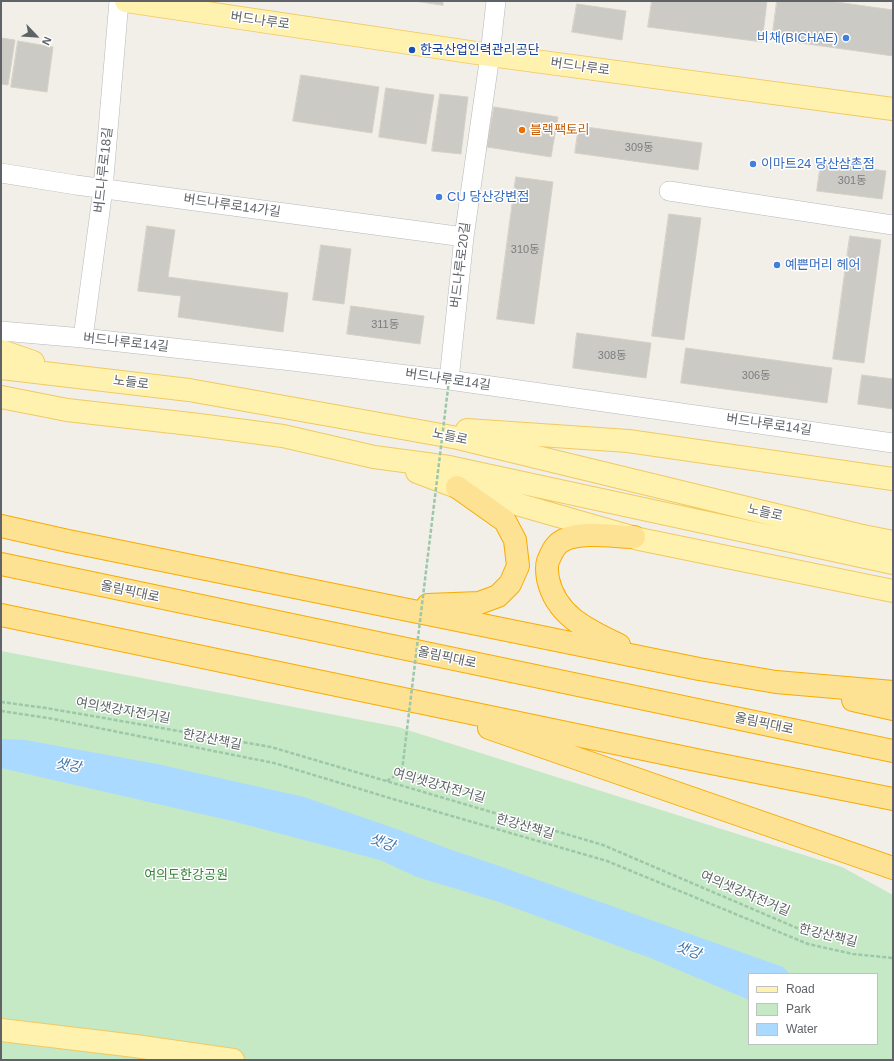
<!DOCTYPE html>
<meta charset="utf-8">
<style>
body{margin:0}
#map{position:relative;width:894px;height:1061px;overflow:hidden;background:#f1efe8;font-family:Arial,sans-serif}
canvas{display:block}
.frame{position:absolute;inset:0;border:2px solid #5f6368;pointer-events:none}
.legend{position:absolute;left:748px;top:973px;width:130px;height:72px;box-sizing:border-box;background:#fff;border:1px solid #bfc1c3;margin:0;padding:5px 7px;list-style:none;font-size:12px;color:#5f6368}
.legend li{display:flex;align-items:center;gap:8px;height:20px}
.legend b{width:20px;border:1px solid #bfc1c3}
.north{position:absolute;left:16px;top:16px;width:40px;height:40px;-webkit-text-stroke:3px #fff;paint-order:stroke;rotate:115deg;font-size:11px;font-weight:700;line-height:16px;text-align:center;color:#5f6368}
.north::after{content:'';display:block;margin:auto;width:14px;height:18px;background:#5f6368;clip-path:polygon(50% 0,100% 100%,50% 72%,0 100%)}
</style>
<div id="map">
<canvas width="894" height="1061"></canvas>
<div class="frame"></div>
<ul class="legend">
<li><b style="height:5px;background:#fff2af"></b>Road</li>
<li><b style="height:11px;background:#c5e8c5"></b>Park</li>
<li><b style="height:11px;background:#aadaff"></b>Water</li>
</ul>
<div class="north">N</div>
</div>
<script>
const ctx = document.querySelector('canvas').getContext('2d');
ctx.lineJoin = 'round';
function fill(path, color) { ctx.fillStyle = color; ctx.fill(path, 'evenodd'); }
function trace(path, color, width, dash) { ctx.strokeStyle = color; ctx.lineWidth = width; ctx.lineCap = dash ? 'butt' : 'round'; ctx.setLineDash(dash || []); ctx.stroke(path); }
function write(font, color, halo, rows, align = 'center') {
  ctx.font = font + ' Arial,"Noto Sans KR",sans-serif'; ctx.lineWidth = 3; ctx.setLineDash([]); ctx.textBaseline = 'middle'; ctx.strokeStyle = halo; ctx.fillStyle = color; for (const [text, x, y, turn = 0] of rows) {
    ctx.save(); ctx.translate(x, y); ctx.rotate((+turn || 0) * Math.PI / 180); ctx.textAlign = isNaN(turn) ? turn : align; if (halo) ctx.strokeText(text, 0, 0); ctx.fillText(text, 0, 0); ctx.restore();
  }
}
fill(new Path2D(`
 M1,651L398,727L842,867L893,895V1060H1ZM749,974H877V1044H749Z`), '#c5e8c5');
fill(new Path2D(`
 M1,739L25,740L157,764L304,797L402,831L449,849L496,865L783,967L790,974H749V1000L653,959L496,901L417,877L380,860L232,821L1,768Z`), '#aadaff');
const building = new Path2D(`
 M415,1H443V5Z
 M652,1H767L762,42L648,27Z
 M777,1H829L893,10V56L772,39Z
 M577,4L626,11L622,40L572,32Z
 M1,38L15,40L8,85L1,84Z
 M18,41L53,47L47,92L11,87Z
 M301,75L379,87L372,133L293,121Z
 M386,88L434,95L426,144L379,137Z
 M440,94L468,97L461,154L432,151Z
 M494,107L558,117L551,157L487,147Z
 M579,126L702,143L698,170L575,153Z
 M821,162L886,171L882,199L817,191Z
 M516,177L553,182L534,324L497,319Z
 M669,214L701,218L684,340L652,336Z
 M147,226L175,230L168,277L288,293L283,332L178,317L181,296L138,291Z
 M850,236L881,240L864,363L833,359Z
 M321,245L351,249L344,304L313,300Z
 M351,306L424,316L420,344L347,334Z
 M577,333L651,343L646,378L573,368Z
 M686,348L832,368L827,403L681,383Z
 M862,375L893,379V409L858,404Z`);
fill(building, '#cccac5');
trace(building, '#d6d1c6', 1);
const minor = new Path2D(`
 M1,173L76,185L464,237
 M669,191L893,225
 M1,331L83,338L292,361L449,380L893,443
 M83,338L103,189L119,1
 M449,380L464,237L490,55L496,1`);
const major = new Path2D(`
 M126,1L490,55L893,109
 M1,351L33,362
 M1,368L189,390L458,438L858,535L893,542
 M1,397L67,410L199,425L283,436L374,457L449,467L893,563
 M467,430L628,441L893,479
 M417,472L457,487L639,539L893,591
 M1,1030L135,1046L233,1060`);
const highway = new Path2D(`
 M1,526L68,541L699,669L776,682L893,692
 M1,564L893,751
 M428,605L479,603L498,596L510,584L518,566L515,540L505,521L457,487
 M1,615L701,761L893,799
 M619,645C588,630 556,616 548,579C547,572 546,567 548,561C552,552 555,544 564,540C583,531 614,537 634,537
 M853,700L893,709
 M489,728L893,868`);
trace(minor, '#b5b8bc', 20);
trace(major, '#f2c960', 24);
trace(highway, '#f9ab00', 24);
trace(new Path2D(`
 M1,702L46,708L271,747L603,845L804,931L855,944
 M1,711L48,718L274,763L393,799L607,861L808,944L853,954L893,958`), '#9cc7a9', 2.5, [4, 2]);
trace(minor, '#fff', 19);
trace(major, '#fff2af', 22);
trace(highway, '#fde293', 22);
trace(new Path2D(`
 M387,781L402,771L449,380`), '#9cc7a9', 2.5, [4, 2]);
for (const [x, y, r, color] of [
 [846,38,4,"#3f7fe0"],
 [412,50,4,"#1a4fb4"],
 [522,130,4,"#e8710a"],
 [753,164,4,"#3f7fe0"],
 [439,197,4,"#3f7fe0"],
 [777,265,4,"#3f7fe0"]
]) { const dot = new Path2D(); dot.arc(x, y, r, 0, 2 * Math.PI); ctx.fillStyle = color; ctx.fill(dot); trace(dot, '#fff', 1.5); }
write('11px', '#7a7d7f', null, [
 ["309동",639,148],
 ["301동",852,181],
 ["310동",525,250],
 ["311동",385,325],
 ["308동",612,356],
 ["306동",756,376]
]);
write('13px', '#5f6368', '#fff', [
 ["버드나루로",260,21,8],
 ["버드나루로",580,67,8],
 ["버드나루로18길",104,170,-84],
 ["버드나루로14가길",232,206,8],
 ["버드나루로20길",461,265,-83],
 ["버드나루로14길",126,343,6],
 ["버드나루로14길",448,380,8],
 ["노들로",131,383,7],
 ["버드나루로14길",769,425,8],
 ["노들로",450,437,12],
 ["노들로",765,513,13],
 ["올림픽대로",130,592,12],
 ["올림픽대로",447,658,12],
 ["여의샛강자전거길",123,711,10],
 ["올림픽대로",764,724,12],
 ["한강산책길",212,740,11],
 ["여의샛강자전거길",439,786,16],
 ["한강산책길",525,827,16],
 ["여의샛강자전거길",745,894,23],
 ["한강산책길",828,936,14]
]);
write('13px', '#366cbe', '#fff', [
 ["비채(BICHAE)",838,38,"right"],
 ["이마트24 당산삼촌점",761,164],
 ["CU 당산강변점",447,197],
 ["예쁜머리 헤어",785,265]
], 'left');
write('13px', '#164399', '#fff', [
 ["한국산업인력관리공단",420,50]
], 'left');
write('13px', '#c56008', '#fff', [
 ["블랙팩토리",530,130]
], 'left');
write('13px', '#348238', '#fff', [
 ["여의도한강공원",186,875]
]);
write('italic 14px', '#4174aa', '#fff', [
 ["샛강",68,766,12],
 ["샛강",382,843,20],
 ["샛강",688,951,20]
]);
</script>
